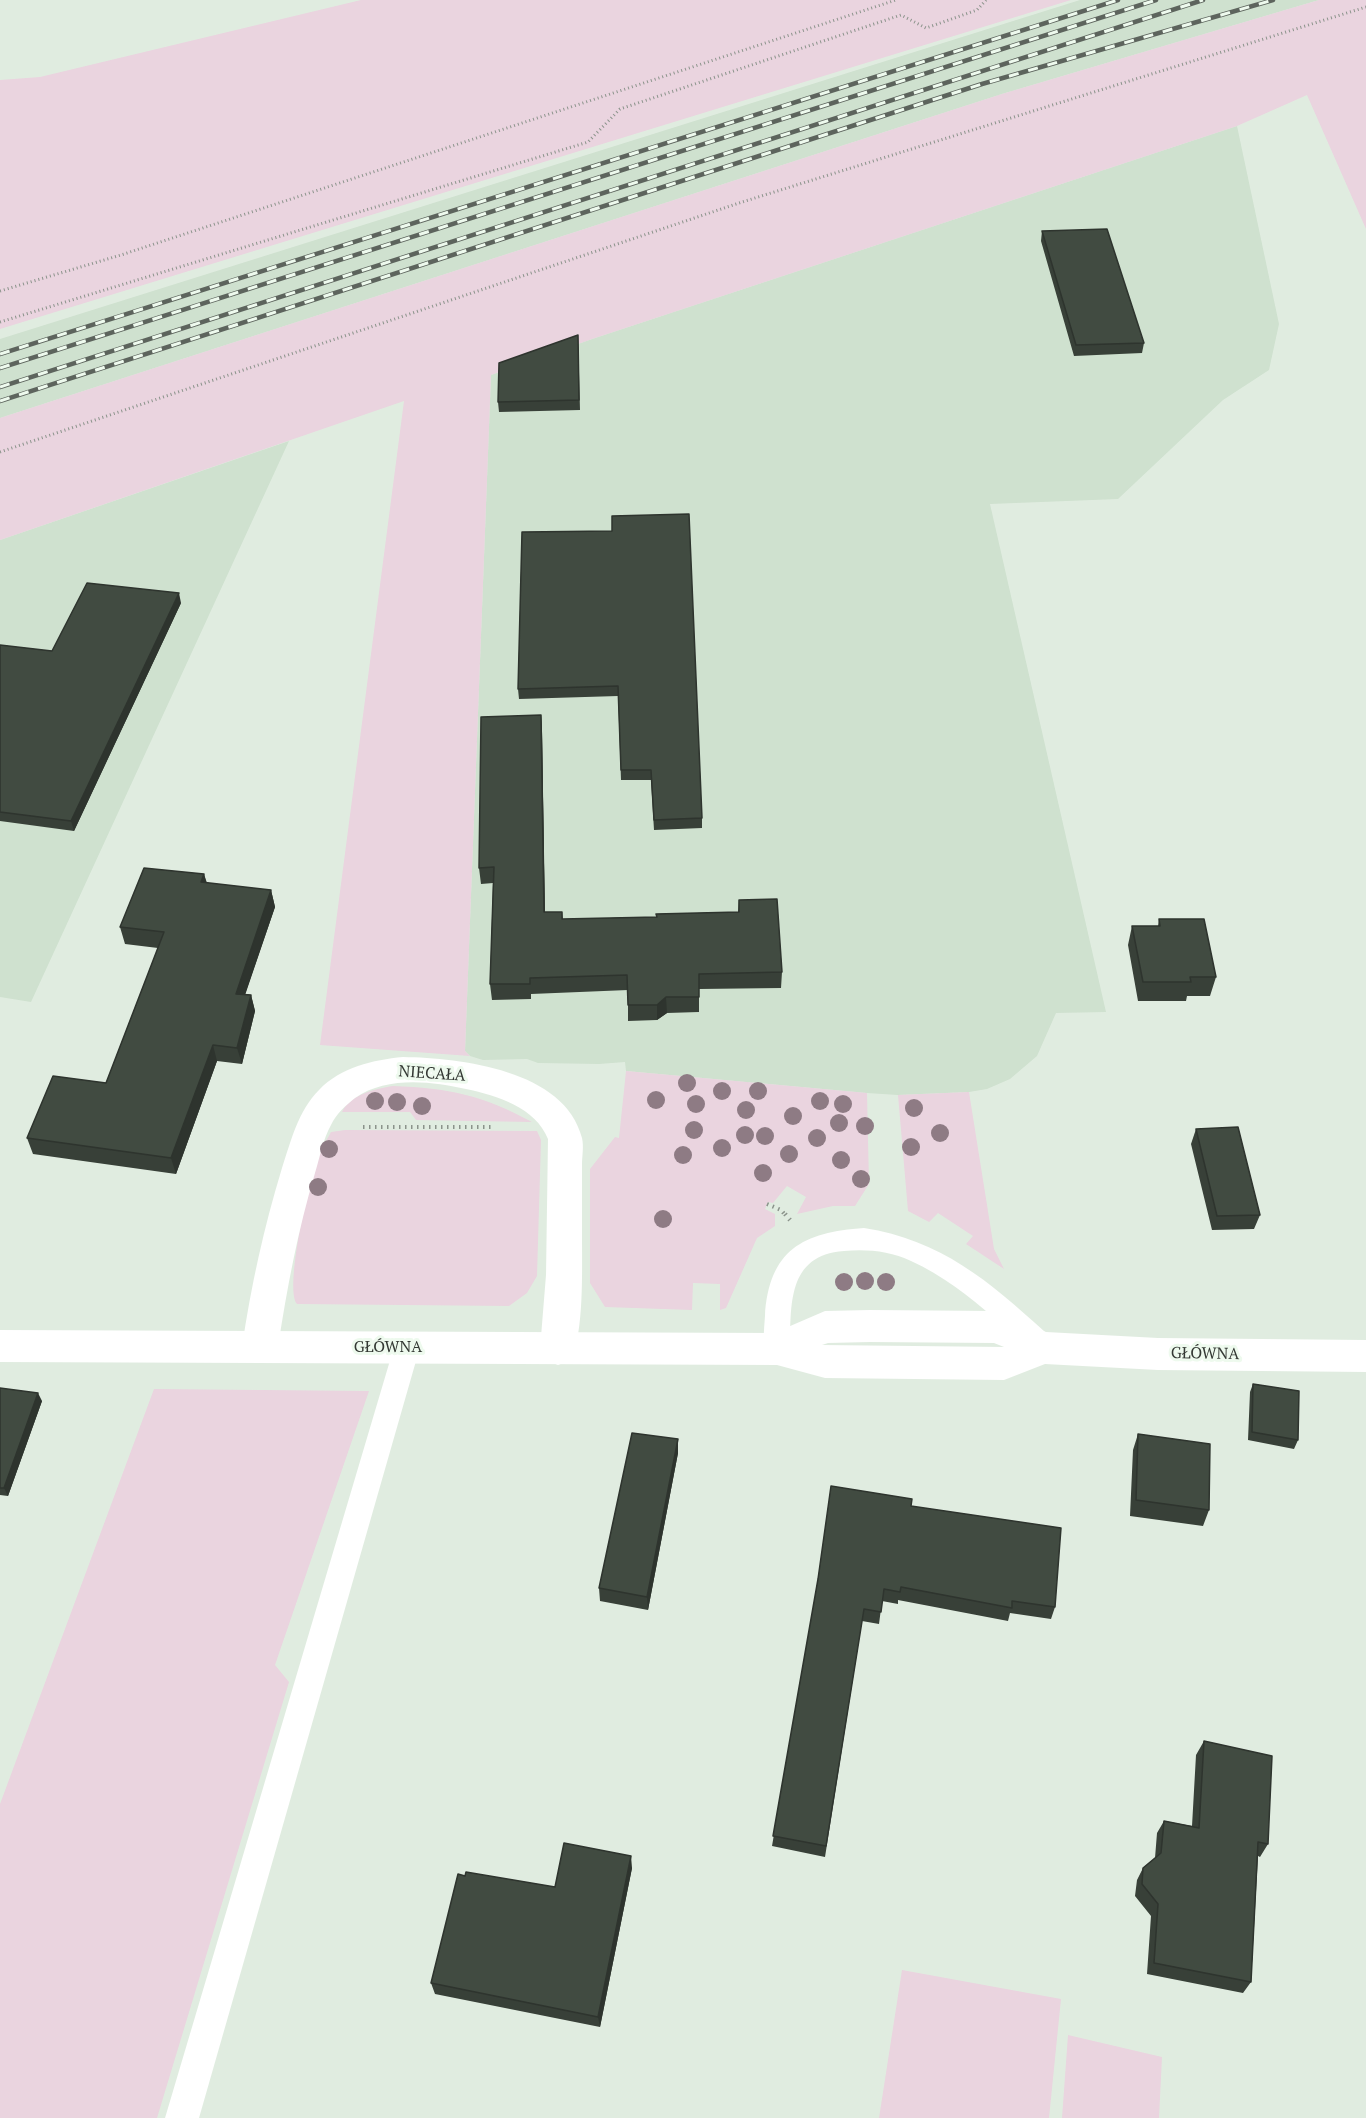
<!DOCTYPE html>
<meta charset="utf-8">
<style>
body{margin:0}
canvas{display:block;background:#e0ece0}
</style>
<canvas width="1366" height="2118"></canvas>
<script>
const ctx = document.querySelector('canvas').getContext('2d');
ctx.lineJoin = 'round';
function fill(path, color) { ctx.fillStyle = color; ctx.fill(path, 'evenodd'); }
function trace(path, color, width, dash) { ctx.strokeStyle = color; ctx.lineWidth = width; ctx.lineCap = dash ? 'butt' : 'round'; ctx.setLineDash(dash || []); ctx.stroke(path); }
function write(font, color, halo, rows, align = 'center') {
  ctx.font = font + ' "PT Serif",serif'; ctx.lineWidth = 6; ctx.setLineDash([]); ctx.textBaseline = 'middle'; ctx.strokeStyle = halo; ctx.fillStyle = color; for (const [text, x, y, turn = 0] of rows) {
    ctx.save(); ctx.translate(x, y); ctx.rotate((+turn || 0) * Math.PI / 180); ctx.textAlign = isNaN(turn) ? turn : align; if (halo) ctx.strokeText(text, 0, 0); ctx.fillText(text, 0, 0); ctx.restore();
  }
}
fill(new Path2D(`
 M1080,0H1319L1002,94L0,418V339Z
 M1237,126L1279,324L1269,370L1223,400L1118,499L990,504L1106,1012L1056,1013L1037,1056L1010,1079L987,1089L969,1092L898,1095L867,1093L626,1071L625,1062L599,1064L538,1063L527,1059L483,1060L470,1056L465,1051L491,375L592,339Z
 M289,441L31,1002L0,997V540Z`), '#cfe1cf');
fill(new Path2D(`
 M361,0H1071L0,329V80L40,77Z
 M1319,0H1366V229L1307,95L1237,126L592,339L491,375L465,1051L470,1056L320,1045L404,401L0,540V418L1002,94Z
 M626,1071L867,1093L869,1184L855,1206H833L797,1214L806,1197L787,1186L773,1203L768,1202L765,1209L775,1214V1226L757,1238L726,1308L720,1310V1284L693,1283L692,1310L605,1307L590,1283V1169L615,1137L619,1138Z
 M393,1086C449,1088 482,1095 532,1122L416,1120L410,1112H342C351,1094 375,1089 393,1086Z
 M969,1092L994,1249L1004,1269L966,1244L973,1236L938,1213L929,1222L908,1211L898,1095Z
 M345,1130L537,1131L541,1140L537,1276L527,1293L509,1306L297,1304C284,1288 310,1174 320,1152C323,1145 328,1138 331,1132Z
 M154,1389L369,1391L275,1665L289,1682L157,2118H0V1804Z
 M902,1970L1061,1999L1049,2118H879Z
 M1068,2035L1162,2057L1159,2118H1062Z`), '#ead4df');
trace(new Path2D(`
 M0,291L121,255L896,0
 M0,322L588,142L620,109L901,15L926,28L977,10L986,0
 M0,452L739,203L1366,7`), '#8b938b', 3, [1, 3]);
trace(new Path2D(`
 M363,1127H493
 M767,1204L781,1210L786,1216`), '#8b938b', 4, [1.5, 4.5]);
trace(new Path2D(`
 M785,1214L790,1220`), '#8b938b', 4.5, [1.5, 5]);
fill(new Path2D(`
 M864,1228C941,1240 989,1281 1045,1332L1049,1340L1045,1348C1039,1351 1035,1352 1028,1349C1016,1342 1004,1328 994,1318C969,1296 942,1275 911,1261C890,1251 867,1249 844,1251C787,1255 791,1305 790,1349L786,1357L777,1361L768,1357C762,1345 764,1330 765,1316C769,1250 803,1232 864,1228Z
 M407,1335L416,1339L420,1347L199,2118H165L394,1347L398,1339Z`), '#fff');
fill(new Path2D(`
 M403,1057C461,1058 565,1070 582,1138C584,1146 582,1157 582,1165C582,1190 582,1214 582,1238C582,1271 584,1332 571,1360L558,1365L545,1360L540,1349L546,1275L548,1139C535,1107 498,1096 466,1089C431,1081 386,1076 355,1098C346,1105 336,1114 331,1125C323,1139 320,1157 315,1173C298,1230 287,1288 278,1347L273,1358L260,1363L247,1358L242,1347C251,1286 264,1227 282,1168C291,1141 298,1111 319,1090C341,1067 373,1060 403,1057Z`), '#fff');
fill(new Path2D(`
 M870,1310L996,1311L1046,1332L1158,1338L1366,1340V1372L1158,1370L1045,1364L1004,1380L825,1378L777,1365L0,1362V1330L774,1333L825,1311ZM870,1342L994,1343L1004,1347L822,1345L828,1343Z`), '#fff');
const rail = new Path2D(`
 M0,354L1118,0
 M0,368L1156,0
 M0,387L1203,0
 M0,401L982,84L1273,0`);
trace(rail, '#5d645d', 4.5);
trace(rail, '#eefaee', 3, [10]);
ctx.fillStyle = '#8e7b84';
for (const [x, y] of [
 [687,1083],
 [722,1091],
 [758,1091],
 [656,1100],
 [375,1101],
 [820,1101],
 [397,1102],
 [696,1104],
 [843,1104],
 [422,1106],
 [914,1108],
 [746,1110],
 [793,1116],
 [839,1123],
 [865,1126],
 [694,1130],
 [940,1133],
 [745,1135],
 [765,1136],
 [817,1138],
 [911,1147],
 [722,1148],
 [329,1149],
 [789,1154],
 [683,1155],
 [841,1160],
 [763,1173],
 [861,1179],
 [318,1187],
 [663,1219],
 [865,1281],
 [844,1282],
 [886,1282]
]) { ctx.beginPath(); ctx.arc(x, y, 9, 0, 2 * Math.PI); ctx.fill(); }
fill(new Path2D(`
 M1042,231L1144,343L1142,353L1074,356L1041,241Z
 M578,335L580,410L499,412L498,402Z
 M522,532L702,818V828L654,830L651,780H621L618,696L519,699L518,689Z
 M181,603L74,831L0,821V645L52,651Z
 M541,715L542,731L545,912H562L563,919L656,917V914L738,912L739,900L782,972L781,988L699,989V1012L667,1013L657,1020L628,1021V990L531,994V999L492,1000L490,984L493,883L481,884L479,868Z
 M204,874L207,883L271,890L275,907L245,994L251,995L255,1011L242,1064L217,1061L176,1174L33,1154L27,1138L106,1083L158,948L125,944L120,927Z
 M1159,919L1216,977L1210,996H1187L1186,1001H1138L1128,945L1132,926H1158Z
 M1196,1129L1260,1215L1254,1229L1212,1230L1191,1144Z
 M1253,1384L1298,1440L1294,1449L1248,1440L1250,1392Z
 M0,1388L42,1401L8,1496L0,1495Z
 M1138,1434L1209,1510L1203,1526L1130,1516L1133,1450Z
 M678,1439V1453L648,1610L600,1601L599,1588Z
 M911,1506L1055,1607L1051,1619L1010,1613L1008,1621L898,1600V1604L882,1601L879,1624L862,1621L825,1857L772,1846L818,1579Z
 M1204,1741L1268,1844L1260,1857L1258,1856L1251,1982L1243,1993L1147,1974L1151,1916L1135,1896L1137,1880L1143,1868L1155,1858L1157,1833L1164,1821L1192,1826L1196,1755Z
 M632,1868L600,2027L435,1994L431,1983L465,1876L555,1887Z`), '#384038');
fill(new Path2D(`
 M179,593L181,603L74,831L71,821Z
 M541,715L542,731L545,928L544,912Z
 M204,874L208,890L201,882Z
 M271,890L275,907L240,1010L236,994Z
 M251,995L255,1011L242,1064L237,1048Z
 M666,997L667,1013L657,1020V1005Z
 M213,1045L217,1061L176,1174L171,1158Z
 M38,1393L42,1401L8,1496L4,1488Z
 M678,1439V1453L648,1610L647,1597Z
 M631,1856L632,1868L600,2027L598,2017Z`), '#2e342e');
const building = new Path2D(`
 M1107,229L1144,343L1076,345L1042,231Z
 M578,335L579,400L498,402L499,363Z
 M689,514L702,818L654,820L651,770H621L618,686L518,689L522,532L612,531V516Z
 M87,583L179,593L71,821L0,812V645L52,651Z
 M541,715L544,912H562V919L657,917L656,914L739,912V900L777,899L782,972L699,974V997H666L657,1005H628L627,975L530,978V984H490L494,867L479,868L481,717Z
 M144,868L204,874L201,882L271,890L236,994L251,995L237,1048L213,1045L171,1158L27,1138L53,1076L106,1083L164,932L120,927Z
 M1159,919H1204L1216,977H1190L1191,982H1143L1132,926H1160Z
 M1238,1127L1260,1215L1217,1216L1196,1129Z
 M1253,1384L1299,1391L1298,1440L1252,1432Z
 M0,1388L38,1393L4,1488H0Z
 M632,1433L678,1439L647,1597L599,1588Z
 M1138,1434L1210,1444L1209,1510L1136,1500Z
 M831,1486L912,1499L911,1506L1061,1528L1055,1607L1012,1601V1608L901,1587L900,1592L884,1589L881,1612L864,1609L826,1846L773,1836L818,1579Z
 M1204,1741L1272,1756L1268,1844L1258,1842L1251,1982L1154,1963L1158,1904L1142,1884L1143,1868L1161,1853L1164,1821L1199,1828Z
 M564,1843L631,1856L598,2017L431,1983L458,1874L465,1876L466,1872L555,1887Z`);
fill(building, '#414b41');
trace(building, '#2e342e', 1.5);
write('16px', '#333833', '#eefaee', [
 ["NIECAŁA",432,1074,4],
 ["GŁÓWNA",388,1347],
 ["GŁÓWNA",1205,1354,1]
]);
</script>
